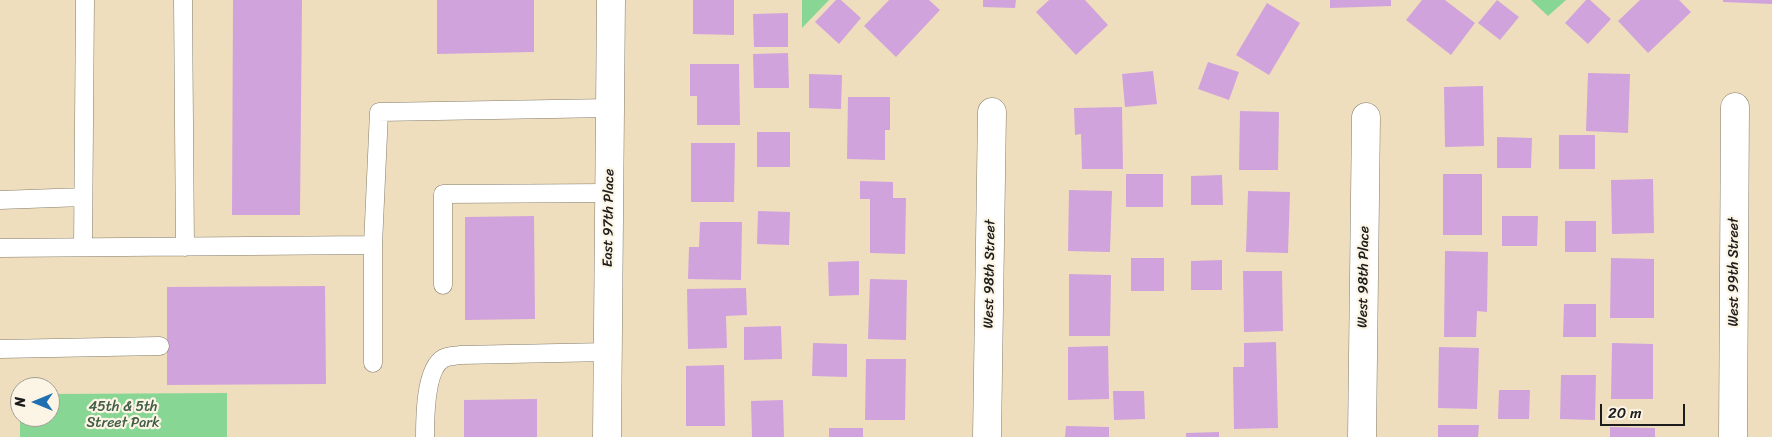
<!DOCTYPE html>
<style>
body{margin:0}
#map{position:relative;width:1772px;height:437px;overflow:hidden;background:#eedebd;font-family:Sriracha,sans-serif}
canvas{display:block}
.north{position:absolute;left:10px;top:377px;width:50px;height:50px;box-sizing:border-box;background:#fcf5e5;border:1px solid #a29e95;border-radius:50%;rotate:270deg;font-size:14px;font-weight:700;line-height:20px;text-align:center;color:#1c1c1c}
.north::after{content:'';display:block;margin:auto;width:18px;height:22px;background:#1f6fb2;clip-path:polygon(50% 0,100% 100%,50% 72%,0 100%)}
.scale{position:absolute;left:1600px;top:404px;width:85px;height:22px;box-sizing:border-box;border:2px solid #1c1c1c;border-top:0;padding-left:6px;font-size:15px;line-height:18px;white-space:nowrap;color:#1c1c1c;-webkit-text-stroke:4px #fcf5e5;paint-order:stroke}
</style>
<div id="map">
<canvas width="1772" height="437"></canvas>
<div class="north">N</div>
<div class="scale">20 m</div>
</div>
<script>
const ctx = document.querySelector('canvas').getContext('2d');
ctx.lineJoin = 'round';
function fill(path, color) { ctx.fillStyle = color; ctx.fill(path, 'evenodd'); }
function trace(path, color, width, dash) { ctx.strokeStyle = color; ctx.lineWidth = width; ctx.lineCap = dash ? 'butt' : 'round'; ctx.setLineDash(dash || []); ctx.stroke(path); }
function write(font, color, halo, rows, align = 'center') {
  ctx.font = font + ' Sriracha,sans-serif'; ctx.lineWidth = 4.5; ctx.setLineDash([]); ctx.textBaseline = 'middle'; ctx.strokeStyle = halo; ctx.fillStyle = color; for (const [text, x, y, turn = 0] of rows) {
    ctx.save(); ctx.translate(x, y); ctx.rotate((+turn || 0) * Math.PI / 180); ctx.textAlign = isNaN(turn) ? turn : align; if (halo) ctx.strokeText(text, 0, 0); ctx.fillText(text, 0, 0); ctx.restore();
  }
}
fill(new Path2D(`
 M802,0H829L802,28Z
 M1531,0H1566L1548,16Z
 M227,393V437H20V394V417H50V394Z`), '#88d694');
fill(new Path2D(`
 M233,0H302L300,215H232Z
 M437,0H534V52L437,54Z
 M693,0H734V35L693,34Z
 M836,0H841L861,18L839,44L815,22Z
 M889,0H929L940,10L896,57L864,26Z
 M983,0H1016L1015,8L983,7Z
 M1049,0H1085L1108,25L1076,55L1036,12Z
 M1330,0H1391V6L1330,8Z
 M1422,0H1445L1475,23L1451,55L1406,20Z
 M1497,0L1519,17L1500,40L1478,23Z
 M1586,0H1590L1611,19L1588,44L1565,23Z
 M1640,0H1679L1691,12L1648,53L1618,21Z
 M1723,0H1772V4L1723,2Z
 M1267,3L1300,23L1269,75L1236,55Z
 M788,13V47H754L753,14Z
 M788,53L789,88H754L753,54Z
 M1208,62L1239,72L1229,100L1198,89Z
 M690,64H739L740,125H697V96H690Z
 M1153,71L1157,104L1125,107L1122,74Z
 M1588,73L1630,74L1628,133L1586,131Z
 M809,74L842,75L841,109L809,108Z
 M1483,86L1484,146L1445,147L1444,87Z
 M848,97H890V130H885V160L847,159Z
 M1122,107L1123,169H1082L1081,134L1075,135L1074,108Z
 M1240,111L1279,112L1278,170H1239Z
 M757,132H790V167H757Z
 M1559,135H1595V169H1559Z
 M1497,137L1532,138L1531,168H1497Z
 M691,143H735L734,202H691Z
 M1126,174H1163V207H1126Z
 M1443,174H1482V235H1443Z
 M1222,175L1223,205H1191V176Z
 M1653,179L1654,233L1612,234L1611,180Z
 M860,181L893,182V198H906L905,254L870,253V199H860Z
 M1069,190L1112,191L1110,252L1068,251Z
 M1248,191L1290,192L1288,253L1246,252Z
 M758,211L790,212L789,245L757,244Z
 M534,216L535,319L465,320V217Z
 M1502,216H1538L1537,246H1502Z
 M1565,221H1596V252H1565Z
 M700,222H742L741,280L688,279L689,247H699Z
 M1445,251L1488,252L1487,312L1477,311L1476,337H1444Z
 M1131,258H1164V291H1131Z
 M1611,258L1654,259V318H1610Z
 M1222,260V290H1191V261Z
 M859,261V295L829,296L828,262Z
 M1243,271H1282L1283,331L1244,332Z
 M1069,274L1111,275L1110,336H1069Z
 M870,279L907,280L906,340L868,339Z
 M325,286L326,384L167,385V287Z
 M746,288L747,315L726,316L727,348L688,349L687,289Z
 M1564,304H1596V337H1563Z
 M781,326L782,359L744,360V327Z
 M1276,342L1278,428L1234,429L1233,367H1244V343Z
 M813,343L847,344V377L812,376Z
 M1612,343L1653,344V399H1611Z
 M1108,346L1109,399L1068,400V347Z
 M1439,347L1479,348L1477,409L1438,408Z
 M866,359H906L905,420H865Z
 M724,365L725,426H686V366Z
 M1561,375H1596L1595,420L1560,419Z
 M1499,390H1530L1529,419H1498Z
 M1113,391H1144L1145,419L1114,420Z
 M537,399V437H464V400Z
 M783,400L784,437H752L751,401Z
 M1438,425H1479L1478,437H1438Z
 M1066,426L1109,427V437H1065Z
 M1610,427L1655,428V437H1610Z
 M829,428H863V437H829Z
 M1219,432V437H1186V433Z`), '#d1a3dc');
const lane = new Path2D(`
 M183,0L185,247
 M0,200L83,197
 M83,247L85,0
 M0,248L373,245L379,112L610,108
 M443,285V194L610,193
 M0,349L160,346
 M373,363V245
 M425,437C425,418 425,368 444,358C449,356 455,356 460,355L608,352`);
const street = new Path2D(`
 M607,437L611,0
 M987,437L992,112
 M1362,437L1366,117
 M1733,437L1735,107`);
trace(lane, '#857d6c', 19);
trace(street, '#857d6c', 29);
trace(lane, '#fff', 18);
trace(street, '#fff', 28);
write('14px', '#1c1c1c', '#fcf5e5', [
 ["East 97th Place",609,218,-89],
 ["West 99th Street",1734,272,-90],
 ["West 98th Street",990,274,-89],
 ["West 98th Place",1364,277,-89]
]);
write('14px', '#425d46', '#fcf5e5', [
 ["45th & 5th",123,407],
 ["Street Park",123,423]
]);
</script>
